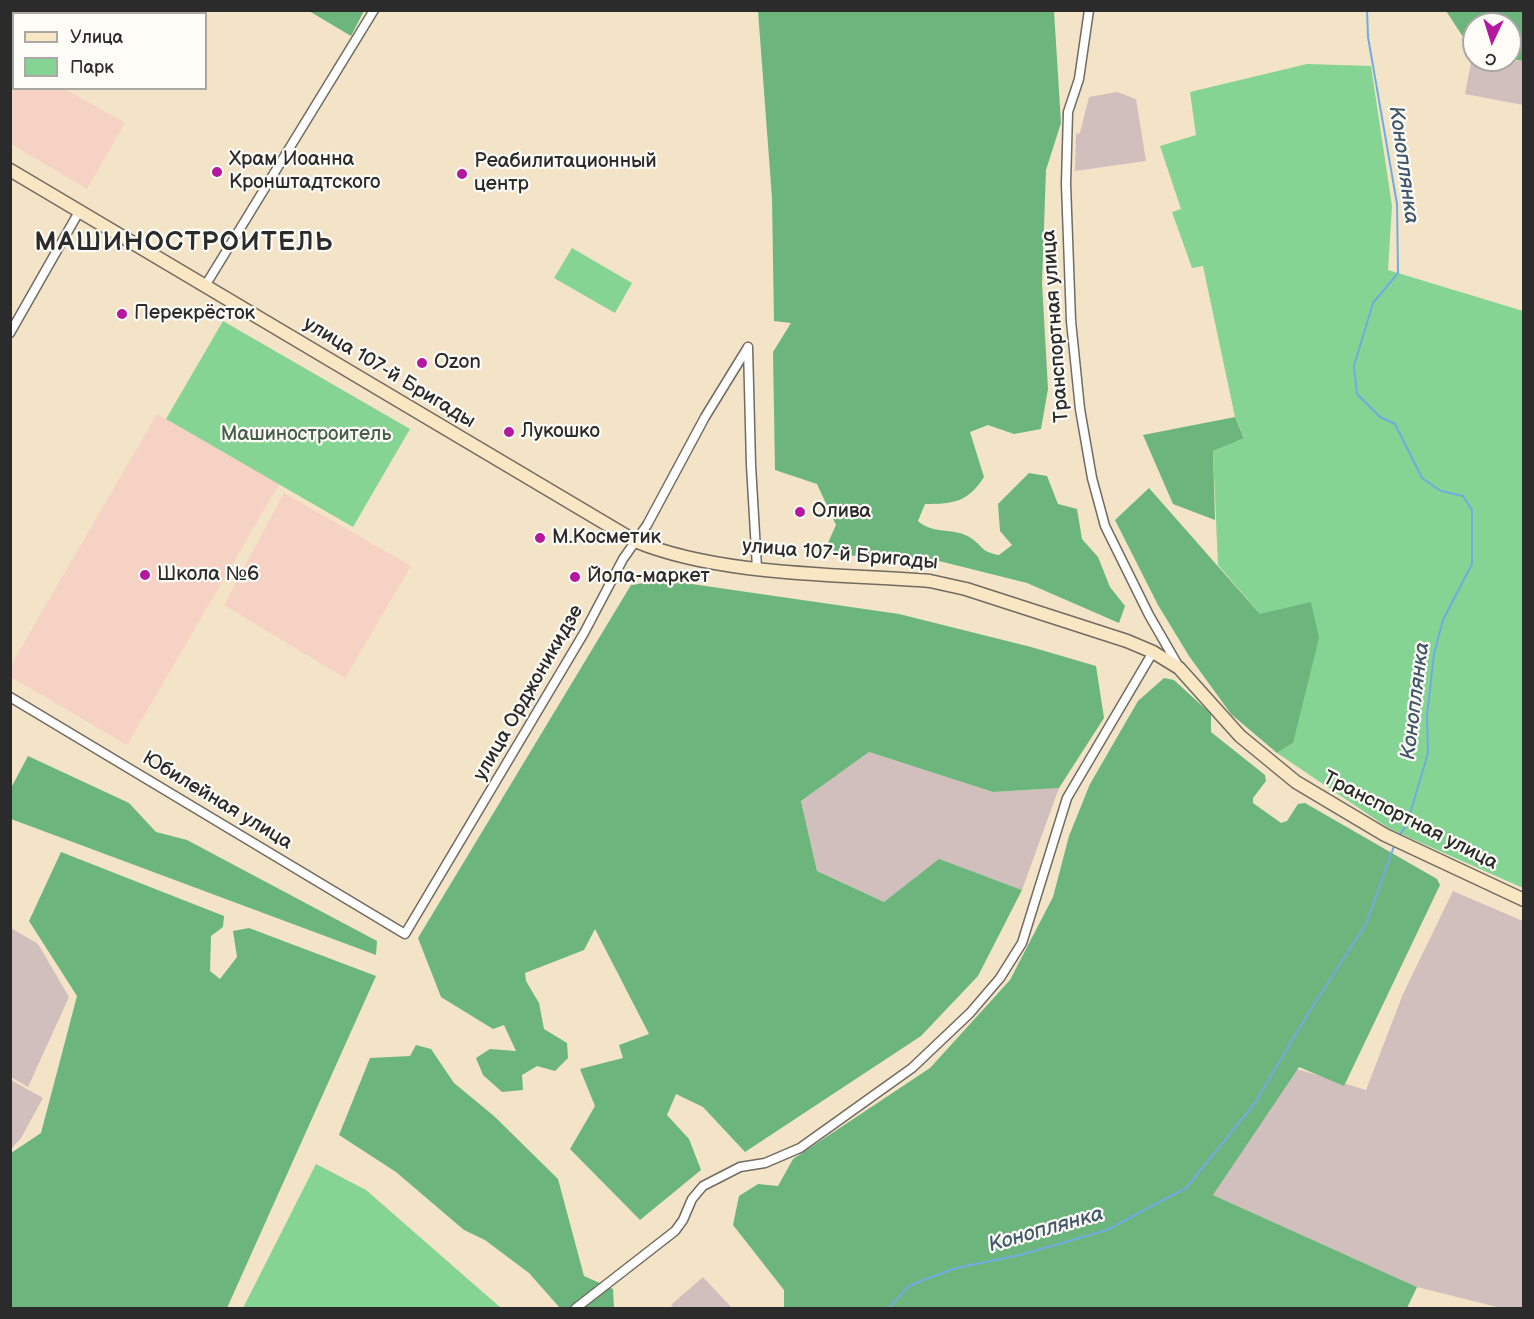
<!DOCTYPE html>
<meta charset="utf-8">
<style>
body{margin:0}
#map{position:relative;width:1534px;height:1319px;overflow:hidden;background:#f3e3c7;font-family:"Balsamiq Sans",sans-serif}
canvas{display:block}
.frame{position:absolute;inset:0;border:12px solid #2b2b2b;pointer-events:none}
.legend{position:absolute;left:12px;top:12px;width:195px;height:78px;box-sizing:border-box;background:#fdfcf7;border:2px solid #a9a8a5;margin:0;padding:8px 10px;list-style:none;font-size:18px;color:#2b2b2b}
.legend li{display:flex;align-items:center;gap:12px;height:30px}
.legend b{width:30px;border:2px solid #a9a8a5}
.north{position:absolute;left:1462px;top:12px;width:60px;height:60px;box-sizing:border-box;background:#fdfcf7;border:2px solid #a9a8a5;border-radius:50%;rotate:184deg;font-size:16px;font-weight:700;line-height:24px;text-align:center;color:#2b2b2b}
.north::after{content:'';display:block;margin:auto;width:21px;height:27px;background:#b5179e;clip-path:polygon(50% 0,100% 100%,50% 72%,0 100%)}
</style>
<div id="map">
<canvas width="1534" height="1319"></canvas>
<div class="frame"></div>
<ul class="legend">
<li><b style="height:8px;background:#f9e7c3"></b>Улица</li>
<li><b style="height:16px;background:#85d493"></b>Парк</li>
</ul>
<div class="north">С</div>
</div>
<script>
const ctx = document.querySelector('canvas').getContext('2d');
ctx.lineJoin = 'round';
function fill(path, color) { ctx.fillStyle = color; ctx.fill(path, 'evenodd'); }
function trace(path, color, width, dash) { ctx.strokeStyle = color; ctx.lineWidth = width; ctx.lineCap = dash ? 'butt' : 'round'; ctx.setLineDash(dash || []); ctx.stroke(path); }
function write(font, color, halo, rows, align = 'center') {
  ctx.font = font + ' "Balsamiq Sans",sans-serif'; ctx.lineWidth = 4.5; ctx.setLineDash([]); ctx.textBaseline = 'middle'; ctx.strokeStyle = halo; ctx.fillStyle = color; for (const [text, x, y, turn = 0] of rows) {
    ctx.save(); ctx.translate(x, y); ctx.rotate((+turn || 0) * Math.PI / 180); ctx.textAlign = isNaN(turn) ? turn : align; if (halo) ctx.strokeText(text, 0, 0); ctx.fillText(text, 0, 0); ctx.restore();
  }
}
fill(new Path2D(`
 M10,57L13,59L14,88L65,89L125,123L87,189L11,144Z
 M157,414L279,484L127,745L11,677V665Z
 M284,493L411,566L345,678L224,605Z`), '#f6d2c4');
fill(new Path2D(`
 M1473,52L1474,60L1523,61V105L1465,94Z
 M1117,92L1136,99L1146,161L1075,171L1076,134L1080,133L1089,97Z
 M869,752L993,792L1059,788L1022,890L940,860L884,902L817,871L801,801Z
 M1453,891L1523,921V1308H1501L1417,1287L1213,1195L1294,1068L1366,1090L1403,994Z
 M11,928L38,944L69,997L28,1087L11,1077Z
 M11,1080L43,1098L21,1138L11,1149Z
 M703,1277L732,1308H675L671,1305Z`), '#d1bfbe');
fill(new Path2D(`
 M1307,64L1371,66L1392,206L1388,270L1523,311V888L1390,829L1277,753L1293,743L1261,615L1218,565L1213,451L1244,437L1235,417L1203,266L1192,268L1172,212L1181,209L1160,146L1196,135L1190,92Z
 M572,248L632,283L615,313L554,278Z
 M223,321L410,429L353,527L166,419Z
 M316,1164L366,1190L501,1308H243Z`), '#85d493');
fill(new Path2D(`
 M309,11L364,10V11L351,36Z
 M758,11H1054L1061,123L1046,170L1042,283L1048,389L1041,429L1014,434L988,425L970,432L984,477C968,502 954,504 925,504L918,521C933,535 955,527 971,538C984,547 981,552 999,555L1012,545L1000,531L998,504L1029,473L1047,476L1058,504L1077,509L1082,539L1098,557L1110,587L1125,606L1119,623L1027,583L935,560L823,554L836,525L817,484L775,470L773,352L791,323L774,321L772,198Z
 M1446,11H1523V61L1510,59V24H1474L1473,52Z
 M1235,417L1244,438L1213,451L1215,520L1173,504L1143,435Z
 M1149,488L1260,614L1311,602L1319,638L1293,743L1277,753L1231,714L1189,656L1158,605L1115,520Z
 M664,580L899,614L1031,647L1096,666L1104,718L1059,788L993,792L869,752L801,801L817,871L884,902L939,859L1022,890L978,976L921,1036L745,1152L703,1107L676,1094L667,1115L689,1139L701,1170L640,1220L570,1149L595,1106L580,1069L623,1058L619,1045L649,1034L595,929L584,950L525,973L526,981L539,1003L544,1029L567,1043L568,1058L555,1071L537,1066L522,1075L523,1090L502,1092L483,1075L476,1058L490,1049L516,1051L504,1025L493,1029L441,997L418,938L631,585Z
 M1164,678L1174,680L1211,714V732L1265,775L1266,781L1253,798V803L1281,823L1287,821L1298,804L1305,803L1437,879L1440,885L1344,1086L1299,1067L1213,1195L1417,1287L1407,1308H784V1290L733,1225L739,1196L758,1184L778,1186L793,1159L930,1068L1010,980L1053,897L1069,836L1090,784L1138,701Z
 M28,756L129,803L156,832L187,840L377,941L376,955L11,819V788Z
 M61,852L224,916L223,927L211,936L210,971L220,979L237,957L233,931L249,928L376,976L227,1308H11V1153L41,1133L77,996L29,921Z
 M416,1045L431,1049L454,1083L494,1116L558,1179L584,1276L613,1289L614,1308H560L529,1273L485,1240L464,1230L396,1172L339,1135L370,1058L410,1056Z`), '#6cb67d');
trace(new Path2D(`
 M1367,10L1368,37L1397,204L1398,273L1373,303L1354,366L1357,394L1380,417L1395,424L1422,478L1441,491L1463,496L1472,510V564L1443,620L1434,654L1427,715L1428,753L1407,824L1398,838
 M889,1308L909,1286L926,1279L956,1268L1020,1255L1107,1230L1186,1188L1255,1103L1309,1012L1366,924L1394,846`), '#70ace1', 2);
const street = new Path2D(`
 M1089,10L1079,79L1068,112L1066,184L1071,321L1080,409L1092,478L1105,526L1149,615L1179,667
 M205,286L374,10
 M10,333L80,210
 M748,347L751,465L757,568
 M10,697L405,934L584,633L623,559L647,525L705,417L748,347
 M576,1308L675,1231L683,1220L692,1199L703,1186L740,1167L765,1163L800,1148L912,1068L970,1013L1000,978L1022,943L1067,798L1153,652`);
const secondary = new Path2D(`
 M10,170L635,541C720,576 838,574 930,581L966,589L1127,641L1153,652L1179,668L1240,736L1296,782L1385,835L1524,900`);
trace(street, '#716b62', 11);
trace(secondary, '#716b62', 15);
trace(street, '#fff', 8);
trace(secondary, '#f9e7c3', 12);
for (const [x, y, r, color] of [
 [217,172,6,"#b5179e"],
 [462,174,6,"#b5179e"],
 [122,314,6,"#b5179e"],
 [422,363,6,"#b5179e"],
 [509,432,6,"#b5179e"],
 [800,512,6,"#b5179e"],
 [540,538,6,"#b5179e"],
 [145,575,6,"#b5179e"],
 [575,577,6,"#b5179e"]
]) { const dot = new Path2D(); dot.arc(x, y, r, 0, 2 * Math.PI); ctx.fillStyle = color; ctx.fill(dot); trace(dot, '#fdfcf7', 2); }
write('20px', '#2b2b2b', '#fdfcf7', [
 ["Храм Иоанна",229,160],
 ["Кронштадтского",229,183],
 ["Реабилитационный",474,162],
 ["центр",474,185],
 ["Перекрёсток",134,314],
 ["Ozon",434,363],
 ["Лукошко",521,432],
 ["Олива",812,512],
 ["М.Косметик",552,538],
 ["Школа №6",157,575],
 ["Йола-маркет",587,577]
], 'left');
write('20px', '#2b2b2b', '#fdfcf7', [
 ["Транспортная улица",1056,326,-94],
 ["улица 107-й Бригады",389,373,31],
 ["улица 107-й Бригады",840,555,5],
 ["улица Орджоникидзе",529,693,-60],
 ["Юбилейная улица",217,801,31],
 ["Транспортная улица",1410,821,27]
]);
write('20px', '#465e4a', '#fdfcf7', [
 ["Машиностроитель",306,435]
]);
write('italic 21px', '#43586b', '#fdfcf7', [
 ["Коноплянка",1403,165,82],
 ["Коноплянка",1416,701,-83],
 ["Коноплянка",1046,1230,-16]
]);
ctx.letterSpacing = '1.5px';
write('bold 26px', '#2b2b2b', '#fdfcf7', [
 ["МАШИНОСТРОИТЕЛЬ",184,243]
]);
ctx.letterSpacing = '0px';
</script>
